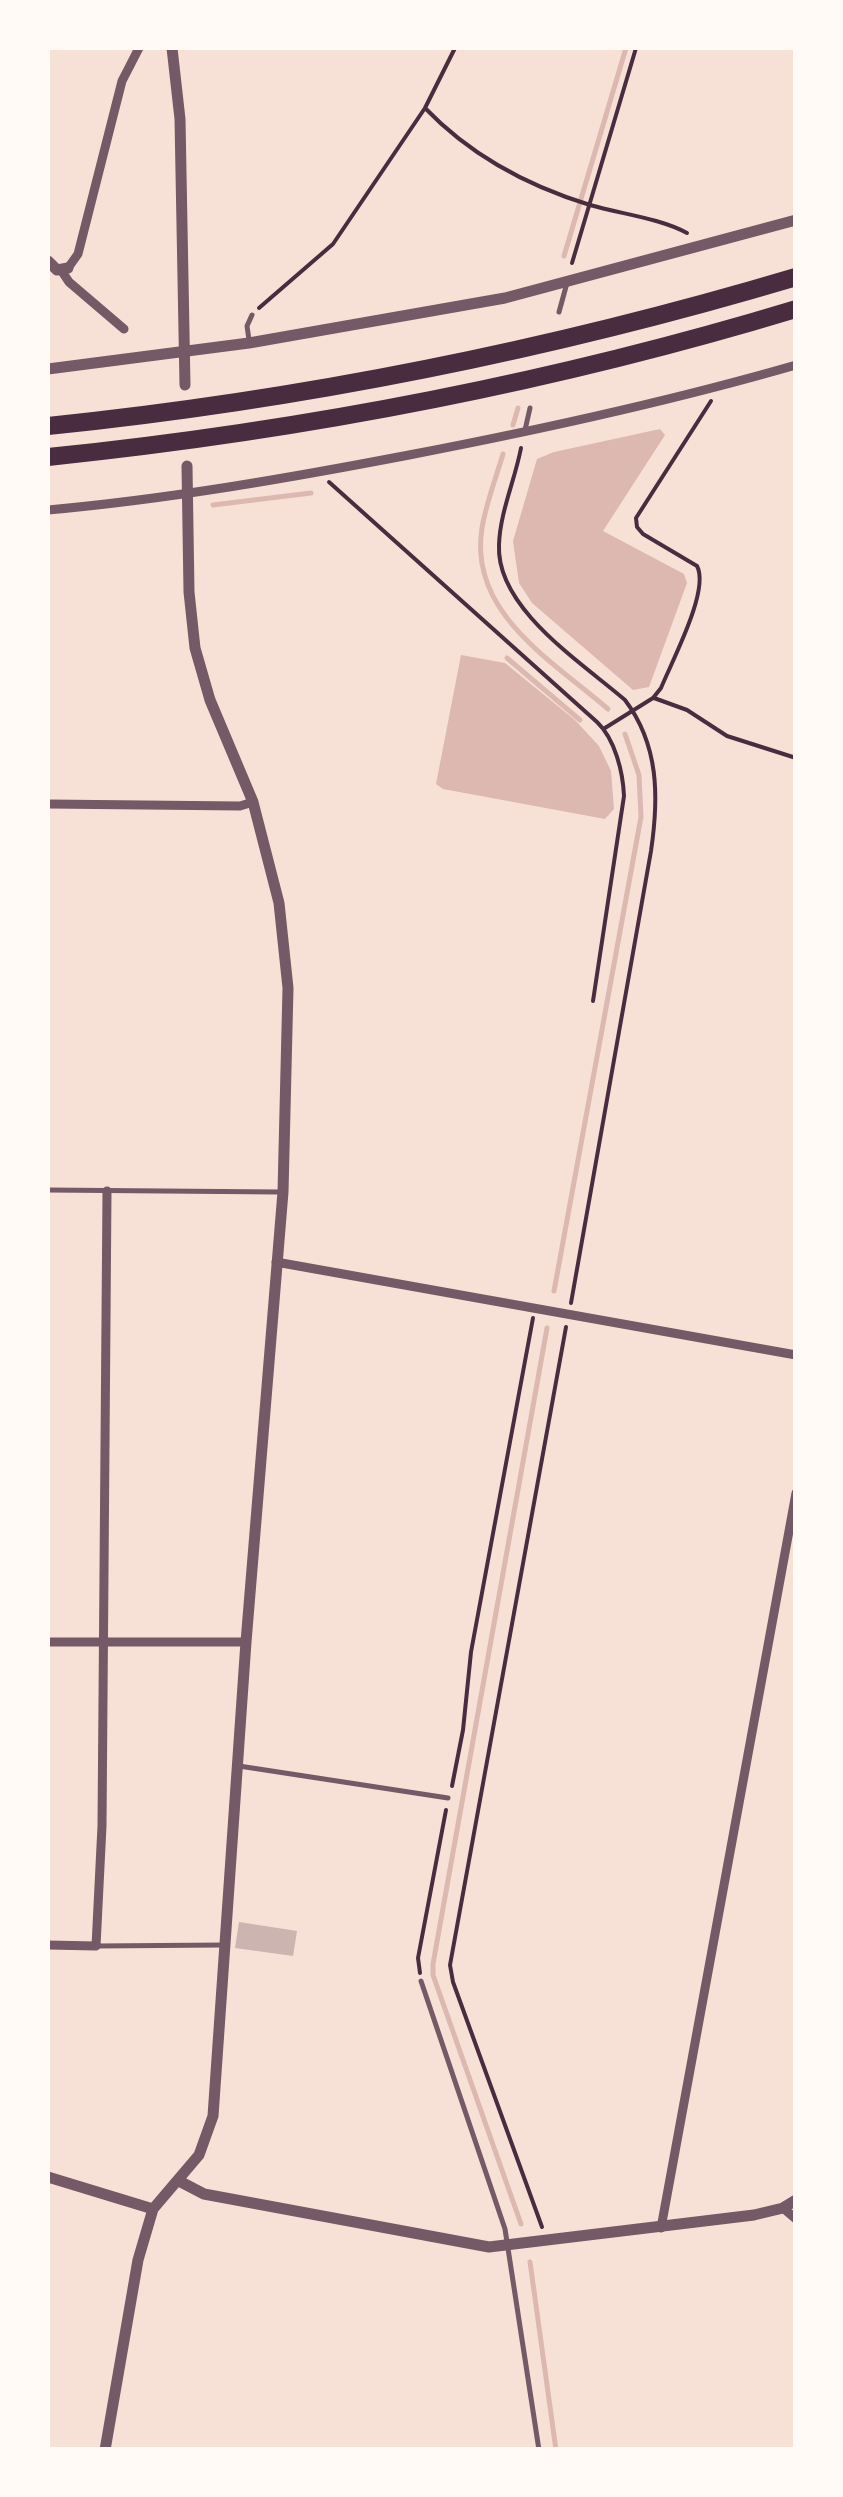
<!DOCTYPE html>
<style>
body{margin:0}
#map{position:relative;width:843px;height:2497px;overflow:hidden;background:#f7e1d7;font-family:"Alegreya Sans",sans-serif}
canvas{display:block}
.frame{position:absolute;inset:0;border:50px solid #fffaf5;pointer-events:none}
</style>
<div id="map">
<canvas width="843" height="2497"></canvas>
<div class="frame"></div>
</div>
<script>
const ctx = document.querySelector('canvas').getContext('2d');
ctx.lineJoin = 'round';
function fill(path, color) { ctx.fillStyle = color; ctx.fill(path, 'evenodd'); }
function trace(path, color, width, dash) { ctx.strokeStyle = color; ctx.lineWidth = width; ctx.lineCap = dash ? 'butt' : 'round'; ctx.setLineDash(dash || []); ctx.stroke(path); }
fill(new Path2D(`
 M660,429L665,435L603,531L684,574L687,583L649,687L633,690L532,603L519,583L513,541L537,459L554,452Z
 M461,655L505,663L575,720L599,746L611,771L614,809L605,819L443,789L436,784Z`), '#dcb8b0');
trace(new Path2D(`
 M564,256L626,48
 M513,425L518,408
 M503,454C496,478 486,503 482,528C468,613 553,661 608,709
 M213,505L311,493
 M507,658L580,720
 M554,1291L641,817L639,775L625,734
 M521,2224L433,1975V1964L547,1328
 M530,2262L556,2450`), '#dcb8b0', 5);
fill(new Path2D(`
 M239,1922L297,1931L293,1956L235,1948Z`), '#ccb4b1');
trace(new Path2D(`
 M425,108C470,155 528,186 590,205C621,214 659,218 687,233
 M572,263L636,48
 M259,308L333,244L425,108L455,48
 M521,448C515,480 500,512 499,545C496,608 581,662 625,700C659,745 659,797 651,851L571,1303
 M329,482L597,722C615,739 623,772 624,796L593,1001
 M654,698L687,710L727,736L796,758
 M605,728L653,698L661,688C672,661 710,590 697,566L643,534L637,527L636,518L711,401
 M452,1786L463,1730L471,1652L533,1318
 M420,1973L418,1958L446,1810
 M542,2227L453,1982L450,1965L566,1327`), '#4a2c40', 4);
trace(new Path2D(`
 M559,312L567,283
 M249,340L247,326L252,315
 M525,430L530,408
 M48,1190L279,1192
 M239,1766L448,1798
 M96,1946L223,1945
 M421,1981L505,2229L539,2450`), '#755966', 5);
trace(new Path2D(`
 M68,268L78,254L122,81L139,48
 M61,270L69,282L124,329
 M48,510C169,499 289,478 409,455C539,430 668,402 796,365
 M48,804L240,806L253,802
 M276,1262L796,1355
 M48,1642H246
 M48,1945L96,1946L102,1826L107,1191
 M783,2208L796,2219
 M661,2228L796,1493`), '#755966', 9);
trace(new Path2D(`
 M172,48L180,119L185,385
 M48,261L57,270L68,268
 M48,369L249,343L505,298L796,220
 M48,2177L153,2209
 M179,2181L204,2194L489,2247L754,2215L783,2208L796,2200
 M105,2450L138,2260L153,2209L199,2155L213,2116L246,1642L283,1192L288,988L279,903L253,802L210,700L195,648L189,592L187,466`), '#755966', 11);
trace(new Path2D(`
 M48,426C301,400 551,350 796,277
 M48,457C300,431 552,383 796,309`), '#4a2c40', 18);
</script>
